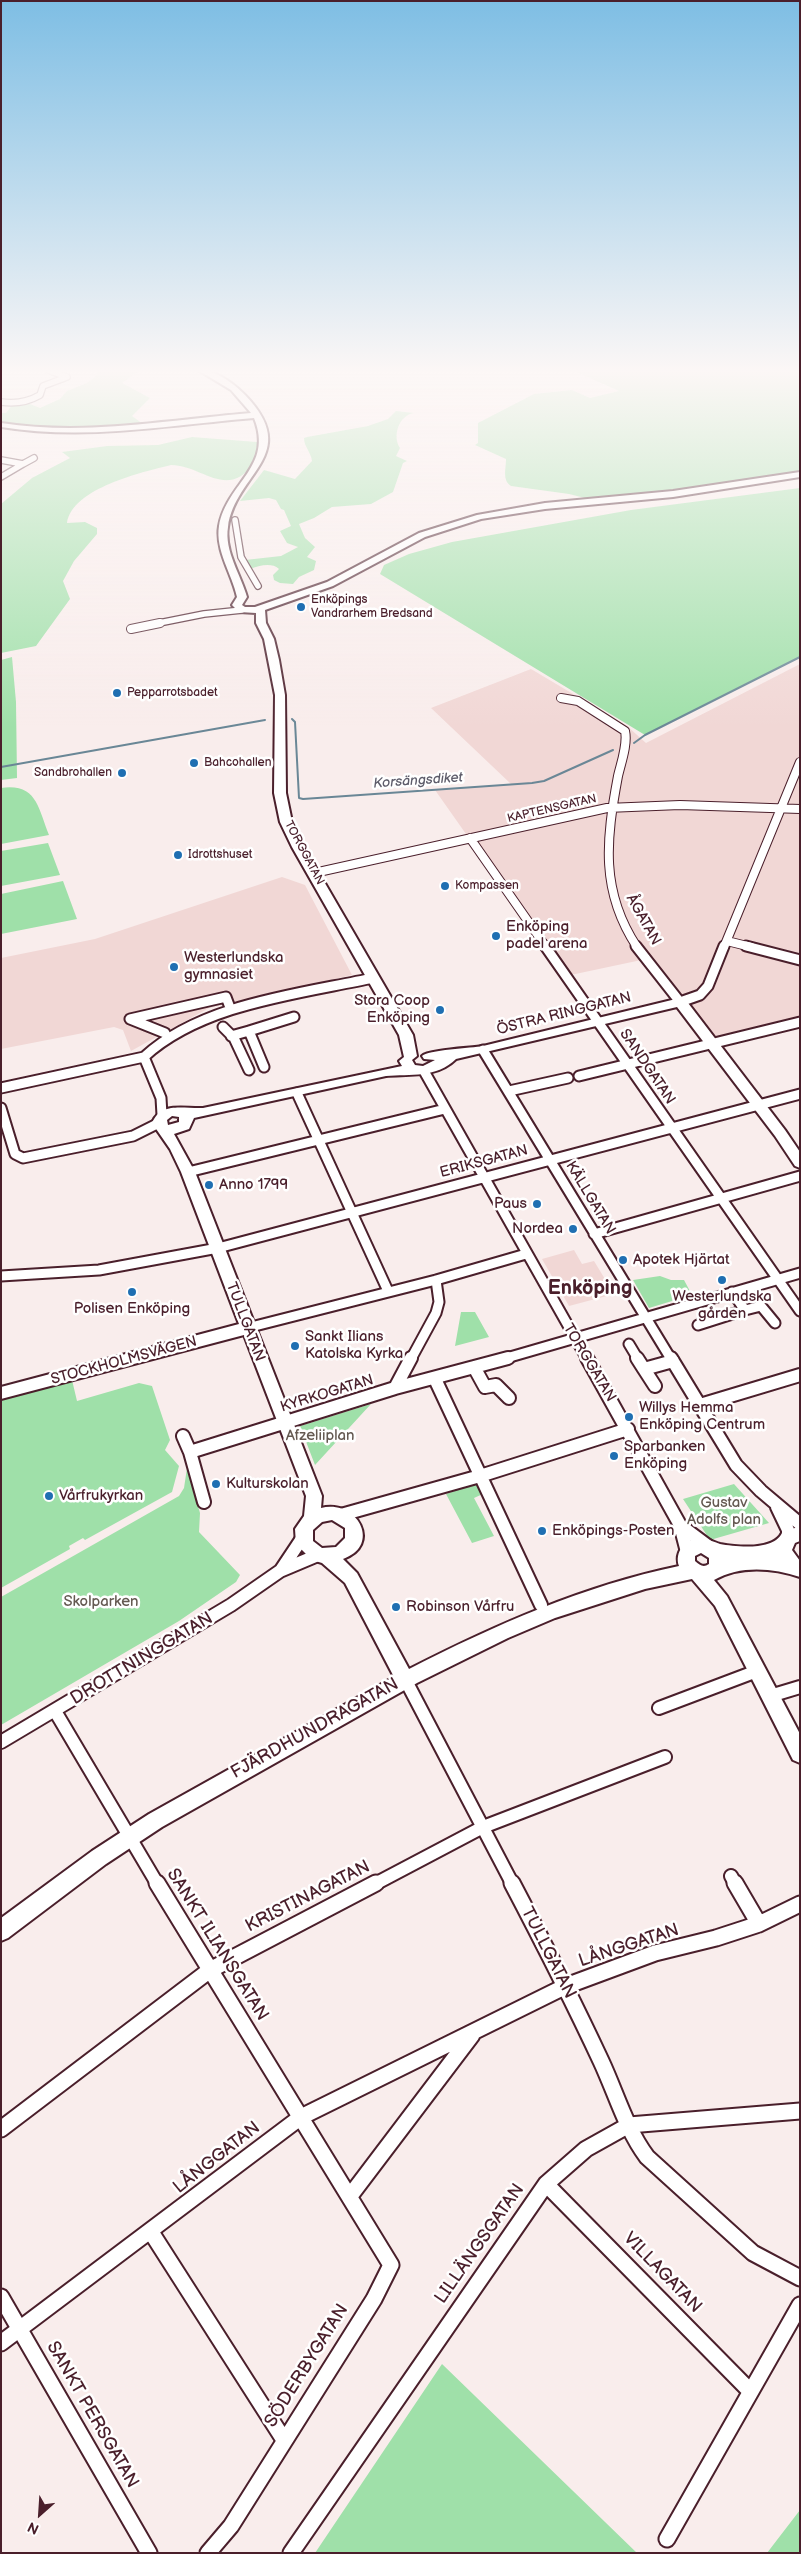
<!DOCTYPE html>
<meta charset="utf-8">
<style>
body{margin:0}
#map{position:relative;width:801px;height:2554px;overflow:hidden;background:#f9edec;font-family:"Balsamiq Sans",sans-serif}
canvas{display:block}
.frame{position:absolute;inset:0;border:2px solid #4a1f2b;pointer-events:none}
.north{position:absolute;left:15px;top:2489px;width:50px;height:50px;-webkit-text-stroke:4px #fff;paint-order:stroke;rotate:206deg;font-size:14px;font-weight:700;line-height:20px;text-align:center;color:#4a1f2b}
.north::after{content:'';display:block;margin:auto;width:18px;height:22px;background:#4a1f2b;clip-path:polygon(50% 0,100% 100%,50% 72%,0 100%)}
</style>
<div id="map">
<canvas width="801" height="2554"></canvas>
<div class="frame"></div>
<div class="north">N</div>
</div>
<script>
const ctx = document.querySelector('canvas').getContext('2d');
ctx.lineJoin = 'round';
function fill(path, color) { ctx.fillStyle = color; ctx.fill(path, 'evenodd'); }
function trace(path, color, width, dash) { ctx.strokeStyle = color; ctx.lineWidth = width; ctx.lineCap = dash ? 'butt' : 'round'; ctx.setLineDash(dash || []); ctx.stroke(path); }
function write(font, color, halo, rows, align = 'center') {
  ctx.font = font + ' "Balsamiq Sans",sans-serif'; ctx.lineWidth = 5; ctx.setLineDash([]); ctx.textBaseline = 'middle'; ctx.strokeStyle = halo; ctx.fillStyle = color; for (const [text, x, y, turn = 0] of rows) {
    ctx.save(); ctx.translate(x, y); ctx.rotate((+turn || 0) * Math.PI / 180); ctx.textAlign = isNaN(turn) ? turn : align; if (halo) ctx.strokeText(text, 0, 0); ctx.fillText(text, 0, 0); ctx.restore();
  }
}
fill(new Path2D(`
 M800,664V1022L711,1042L646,959L566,976L435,790L511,784L431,708L531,669L627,726L646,743Z
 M282,877L305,885L352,975L209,1008L131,1051L123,1030L114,1027L1,1049V958L95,939Z
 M574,1250L582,1264L594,1261L614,1294L569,1306L542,1259Z`), '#f1d7d5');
fill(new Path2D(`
 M97,370H140L122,383L150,398L132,416L143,424L65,431L1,423V413H6L13,404L25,402L40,408L60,399L67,391L87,383L96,376Z
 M572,370H800V472L733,484L593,500L569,494L511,486C502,480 506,469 506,459L475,445L478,443V423L534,394L572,390L590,398L619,391Z
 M396,411L414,413C399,415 392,436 400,448L396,456L407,461L403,463L393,492L371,504L332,507L314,518L299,524L305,538L315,547L307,557L316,561L314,570L299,577L293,584L280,583L274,580L273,575L279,569C271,562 259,566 250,569L245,560L281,556L298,547L287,543L280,531L291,526L284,510L281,509L276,500L269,498L240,501L264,470L295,479L312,461C311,452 304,447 304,438L307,437L368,426L388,419Z
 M192,437L257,442C260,447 257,458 253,464C227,500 202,465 171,465C143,472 72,488 67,523L85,522L97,528V534L74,561L63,581L70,599L36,646L1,653V504L32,478L70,458L62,452L107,446L158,445Z
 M800,488V657L645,735L380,574L384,565L409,554L452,542L631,510Z
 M12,657L16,702L17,778L1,780V660Z
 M1,788C37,783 38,808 49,835L1,844Z
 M48,843L60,875L1,886V851Z
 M63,881L77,919L1,934V894Z
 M660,1276L671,1280H684L692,1295L649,1308L633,1280Z
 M461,1312H475L489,1337L455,1346Z
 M72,1380L77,1401L139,1383L152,1386L170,1440L165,1450L179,1466L172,1492L85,1540L83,1538L69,1546L70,1549L1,1588V1399Z
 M371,1404L315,1465L300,1426Z
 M187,1468L200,1513L199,1532L240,1575L236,1582L179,1621L1,1725V1597L179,1496L184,1488Z
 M478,1483L485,1493L474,1498L494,1536L472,1543L446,1494Z
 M734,1484L769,1523L710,1540L683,1499Z
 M442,2364L637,2553H315Z
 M800,2510V2553H767Z`), '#9fe0a9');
trace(new Path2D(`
 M292,719L295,722L299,798L303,799L532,783L544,781L613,750
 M634,743L645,735L800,657
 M1,767L265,720`), '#6a8796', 2);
const streetFar4 = new Path2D(`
 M1,402C15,404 28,402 40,395L43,386L67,377L48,370
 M1,460L23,464L1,477
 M23,464L34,458
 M235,520L241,557L258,586
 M154,624L204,614L242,610`);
const streetFar3 = new Path2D(`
 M131,629L160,623
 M561,698L578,701L625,731C628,744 621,763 618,776C606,840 600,891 637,947
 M470,838L546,947
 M314,873L607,808L680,805L800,809
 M727,941L751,947
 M724,947L800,762`);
const streetFar2 = new Path2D(`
 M545,946L800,1311
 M636,946L680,1002L700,995L708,986L724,946
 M746,946L800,960
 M223,1027L234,1038L249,1070
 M249,1031L294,1017
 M165,1033L130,1019L226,997L229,1005
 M231,1036L249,1031L264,1067
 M483,1050L671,1359
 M424,1071L587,1359
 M579,1076L800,1022
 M1,1088L144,1057
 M509,1091L568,1078
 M297,1093L388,1291
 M1,1108L15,1154L23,1158L133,1136L159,1123
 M162,1115L161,1098L144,1057C201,1004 299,994 373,978
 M188,1172L445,1109
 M594,1234L800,1176
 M1,1276L99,1270L218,1248L800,1094
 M745,1310L761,1306L775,1323
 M698,1325L745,1310L732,1292
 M247,1328L436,1280L526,1254
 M629,1344L638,1359
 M411,1359L436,1313L439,1302L436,1280
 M503,1359L800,1273`);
const streetFar1 = new Path2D(`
 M587,1358L680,1525L687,1552
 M637,1358L644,1369L673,1361
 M671,1358L736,1465L761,1491L800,1524
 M474,1367L485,1387L496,1385L509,1398
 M644,1369L655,1386
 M435,1379L541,1605
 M395,1388L411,1358
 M700,1405L800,1375
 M183,1436L190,1452L204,1502
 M190,1452L395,1388L508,1358
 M777,1507L788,1530V1538
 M341,1515L480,1476L628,1429
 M680,1525L708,1546
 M281,1570L303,1537
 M405,1679L513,1885
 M770,1696L800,1687
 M659,1708L757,1671
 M55,1711L158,1885
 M1,1742L231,1605L280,1571L318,1555
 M731,1876L736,1885
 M373,1885L483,1827L665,1757`);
const street = new Path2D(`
 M157,1883L391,2265L374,2299L231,2526L208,2553
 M512,1883C543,1942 573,2001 601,2061C616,2093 626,2129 647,2157L753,2253L800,2278
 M735,1883L759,1924
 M1,2129L210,1970L376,1883
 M546,2184L750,2391
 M350,2196L472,2035
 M151,2232L284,2440
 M1,2297L149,2553
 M1,2343L301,2117L566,1986L655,1953L716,1938L759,1924L800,1904
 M667,2539L800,2305
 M291,2553L546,2184L586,2149L629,2125L800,2111`);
const secondary = new Path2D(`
 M198,370C216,370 232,382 245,395C303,455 235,473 228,527C224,551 241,575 247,597L242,605L245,607H255L327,582L419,533L477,515L545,503L673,491L800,472V477L673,497L545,509L481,519L425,537L333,586L265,610L266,623L274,639L279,660L285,695L286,793L292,822L304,847L413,1035L417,1056L412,1060L415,1065L423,1066L435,1060L424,1059L422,1056C427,1050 472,1048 483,1046L680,998L685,999L785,1130L800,1152V1168L795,1166L775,1136L677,1007L456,1059C437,1078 410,1074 386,1076L194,1118L189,1129L174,1134L195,1172L322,1496L321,1508C358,1499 382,1546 343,1559L357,1573L409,1669C495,1625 583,1586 679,1566C674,1552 686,1537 701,1538C708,1539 714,1542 720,1544C737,1547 773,1551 782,1533L800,1526V1541L795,1543L792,1550L800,1561V1577C773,1568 740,1565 714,1580L727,1596L800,1734V1763L793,1760L715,1606L692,1579L645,1589L555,1618L508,1638L417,1683L162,1827L106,1864L8,1938L1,1941V1918L92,1851L149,1814L394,1677L345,1583L322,1563L312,1560L296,1544L295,1529L304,1516L306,1496L244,1335L1,1399V1387L239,1324L181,1172L170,1149L152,1123C161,1101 184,1109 203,1108L402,1066L399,1061L404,1057L399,1035L292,847L280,822L274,793L275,695L264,639L256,623V613L239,612L232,605L237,597C232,574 215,550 219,526C227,482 274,467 254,418C169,425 86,441 1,427V423C86,436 167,420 251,413L231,390ZM172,1116L179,1117V1122L168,1125L167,1120ZM332,1520L345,1528V1538L336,1547L322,1548L313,1541V1530L322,1522ZM701,1553L709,1558V1564C703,1568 700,1565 695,1561V1556Z`);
trace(streetFar4, '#4a1f2b', 8);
trace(streetFar3, '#4a1f2b', 10);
trace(streetFar2, '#4a1f2b', 13);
trace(streetFar1, '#4a1f2b', 16);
trace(street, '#4a1f2b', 19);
trace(secondary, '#4a1f2b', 4);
trace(streetFar4, '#fff', 5.5);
trace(streetFar3, '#fff', 8);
trace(streetFar2, '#fff', 9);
trace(streetFar1, '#fff', 12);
trace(street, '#fff', 15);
fill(secondary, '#fff');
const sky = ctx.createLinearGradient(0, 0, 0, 728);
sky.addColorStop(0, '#7ebee4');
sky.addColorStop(0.51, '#fcf7f6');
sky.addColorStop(1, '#fcf7f600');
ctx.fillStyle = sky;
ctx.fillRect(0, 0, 801, 728);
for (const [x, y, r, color] of [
 [301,607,5,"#1f6fb2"],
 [117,693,5,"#1f6fb2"],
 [194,763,5,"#1f6fb2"],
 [122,773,5,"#1f6fb2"],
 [178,855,5,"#1f6fb2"],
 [445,886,5,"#1f6fb2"],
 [496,936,5,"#1f6fb2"],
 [174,967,5,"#1f6fb2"],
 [440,1010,5,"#1f6fb2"],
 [209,1185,5,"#1f6fb2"],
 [537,1204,5,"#1f6fb2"],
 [573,1229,5,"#1f6fb2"],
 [623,1260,5,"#1f6fb2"],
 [722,1280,5,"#1f6fb2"],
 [132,1292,5,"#1f6fb2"],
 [295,1346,5,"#1f6fb2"],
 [629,1417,5,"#1f6fb2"],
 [614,1456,5,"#1f6fb2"],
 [216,1484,5,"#1f6fb2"],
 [49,1496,5,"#1f6fb2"],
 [542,1531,5,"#1f6fb2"],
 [396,1607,5,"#1f6fb2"]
]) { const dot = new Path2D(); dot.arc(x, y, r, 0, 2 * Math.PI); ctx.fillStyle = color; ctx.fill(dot); trace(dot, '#fff', 2); }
write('12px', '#4a1f2b', '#fff', [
 ["Enköpings",311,600],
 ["Vandrarhem Bredsand",311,614],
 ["Pepparrotsbadet",127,693],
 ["Bahcohallen",204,763],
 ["Sandbrohallen",112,773,"right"],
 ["Idrottshuset",188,855],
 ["Kompassen",455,886]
], 'left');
write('12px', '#4a1f2b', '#fff', [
 ["KAPTENSGATAN",552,809,-13],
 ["TORGGATAN",304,853,62]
]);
write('italic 14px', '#5d5c6a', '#fff', [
 ["Korsängsdiket",418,781,-4]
]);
write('15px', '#4a1f2b', '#fff', [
 ["ÅGATAN",643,920,61],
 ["ÖSTRA RINGGATAN",564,1014,-14],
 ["SANDGATAN",647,1067,56],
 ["ERIKSGATAN",484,1162,-15],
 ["KÄLLGATAN",590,1198,59],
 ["TULLGATAN",245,1322,69],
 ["STOCKHOLMSVÄGEN",124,1361,-15],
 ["TORGGATAN",589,1363,59],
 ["KYRKOGATAN",327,1394,-17]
]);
write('15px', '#4a1f2b', '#fff', [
 ["Enköping",506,927],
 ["padel arena",506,944],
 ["Westerlundska",184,958],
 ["gymnasiet",184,975],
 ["Stora Coop",430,1001,"right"],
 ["Enköping",430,1018,"right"],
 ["Anno 1799",219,1185],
 ["Paus",527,1204,"right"],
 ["Nordea",563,1229,"right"],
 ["Apotek Hjärtat",633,1260],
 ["Westerlundska",722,1297,"center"],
 ["gården",722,1314,"center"],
 ["Polisen Enköping",132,1309,"center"],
 ["Sankt Ilians",305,1337],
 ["Katolska Kyrka",305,1354],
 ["Willys Hemma",639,1408],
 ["Enköping Centrum",639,1425],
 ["Sparbanken",624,1447],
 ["Enköping",624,1464],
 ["Kulturskolan",226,1484],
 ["Vårfrukyrkan",59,1496],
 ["Enköpings-Posten",552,1531],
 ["Robinson Vårfru",406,1607]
], 'left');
write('15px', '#645951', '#fff', [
 ["Afzeliiplan",320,1436],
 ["Gustav",724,1503],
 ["Adolfs plan",724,1520],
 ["Skolparken",101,1602]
]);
write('18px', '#4a1f2b', '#fff', [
 ["DROTTNINGGATAN",142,1659,-31],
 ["FJÄRDHUNDRAGATAN",315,1729,-29],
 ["KRISTINAGATAN",308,1897,-27],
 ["SANKT ILIANSGATAN",217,1945,58],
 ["LÅNGGATAN",629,1946,-18],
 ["TULLGATAN",548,1953,63],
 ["LÅNGGATAN",217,2158,-38],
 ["LILLÄNGSGATAN",480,2244,-55],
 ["VILLAGATAN",662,2273,46],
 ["SÖDERBYGATAN",307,2366,-58],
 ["SANKT PERSGATAN",92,2415,60]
]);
write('bold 20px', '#4a1f2b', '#fff', [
 ["Enköping",590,1289]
]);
</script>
